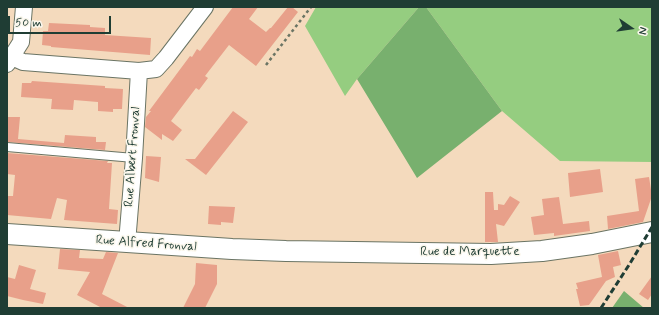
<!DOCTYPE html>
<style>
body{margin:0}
#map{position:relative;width:659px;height:315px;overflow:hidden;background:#f4dabd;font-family:Mynerve,sans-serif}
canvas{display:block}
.frame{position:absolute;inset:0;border:8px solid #1f3d34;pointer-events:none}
.north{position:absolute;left:611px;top:8px;width:40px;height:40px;-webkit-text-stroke:3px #fbf7ec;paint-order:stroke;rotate:103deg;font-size:11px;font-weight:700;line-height:16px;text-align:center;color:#1f3d34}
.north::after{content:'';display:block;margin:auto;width:14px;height:18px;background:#1f3d34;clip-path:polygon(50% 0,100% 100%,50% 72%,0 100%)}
.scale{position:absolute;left:8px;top:16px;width:103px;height:18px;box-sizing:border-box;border:2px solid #1f3d34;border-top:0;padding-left:5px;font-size:12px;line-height:14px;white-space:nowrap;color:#1f3d34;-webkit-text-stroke:3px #fbf7ec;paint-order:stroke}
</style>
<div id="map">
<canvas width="659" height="315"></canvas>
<div class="frame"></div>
<div class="north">N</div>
<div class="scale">50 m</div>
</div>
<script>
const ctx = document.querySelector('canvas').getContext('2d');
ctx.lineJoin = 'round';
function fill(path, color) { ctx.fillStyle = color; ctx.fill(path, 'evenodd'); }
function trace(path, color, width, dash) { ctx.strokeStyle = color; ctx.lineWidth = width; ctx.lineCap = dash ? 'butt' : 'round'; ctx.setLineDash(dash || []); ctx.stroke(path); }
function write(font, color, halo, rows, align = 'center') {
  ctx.font = font + ' Mynerve,sans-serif'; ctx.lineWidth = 3; ctx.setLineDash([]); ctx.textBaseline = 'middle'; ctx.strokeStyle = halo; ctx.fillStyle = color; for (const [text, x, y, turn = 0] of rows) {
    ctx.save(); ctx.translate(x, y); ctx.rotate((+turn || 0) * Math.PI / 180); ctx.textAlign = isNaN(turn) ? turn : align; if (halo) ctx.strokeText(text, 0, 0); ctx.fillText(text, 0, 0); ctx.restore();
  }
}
fill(new Path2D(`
 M316,7H419L357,79L345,96L305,26Z
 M426,7H652V162L560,161L502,111Z`), '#95cd80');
fill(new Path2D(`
 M419,7H426L502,111L417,178L357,79Z
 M624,291L644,308H612Z`), '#78b06e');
fill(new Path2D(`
 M233,7H258L249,19L266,32L270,28H271L288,7H292L298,12L256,66L229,45L205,76L208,78L199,90L196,88L171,121L182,130L173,141L162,134V140L145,127L146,117L151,111H149L190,56L192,57L197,49L200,51Z
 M49,23L90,25V27L105,28V35L151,38L150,55L51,47V46L42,45L43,31H48Z
 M32,81L105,86V88L123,89L122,109H113V112L98,111V102L74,100L73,110L51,109L52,99L21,97L22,83H31Z
 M233,111L248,122L206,175L185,159H195Z
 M7,117H20L18,139L64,143L65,135L96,137V142H106L105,150L7,142Z
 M7,153L108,161L107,163H112L109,209L118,210L117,224L64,220L67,200L57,198L51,219L7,215V196H13L15,175L7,174Z
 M146,156L161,157L159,182L145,178Z
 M600,169L603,192L570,197L568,173Z
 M649,177L652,196L643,222L608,229L607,216L639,211L635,179Z
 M485,192H493L494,210H498V204L504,205L510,196L520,202L504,226L496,224L498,242H485Z
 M559,197L563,224L589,221L590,231L554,236V233L534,235L531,217L544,215L542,199Z
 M209,206L235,207L233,223L221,222V225L208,224Z
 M60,249L80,250L79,258L103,259L106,252L118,253L102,294L129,308H102L77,295L90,272L58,269Z
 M618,251L621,265L613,267L615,277L606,281L589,305L580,306L576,289H578L576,283L602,277L598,255Z
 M196,263L217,265V284L205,308H183L195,284Z
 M19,265L36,270L30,289L46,293L43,304L23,300L7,296V277L15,279Z
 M652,276V294L648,300L639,294Z`), '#e8a08a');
const service = new Path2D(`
 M7,147L134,158`);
const minor = new Path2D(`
 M12,57L23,62L139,71L156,69L166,58L205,7
 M7,64L21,42L24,7
 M127,243L134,158L139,71`);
const tertiary = new Path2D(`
 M7,234L232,249L286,251L491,254L542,251L592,244L652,232`);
trace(service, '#6a7464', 10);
trace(minor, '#6a7464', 18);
trace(tertiary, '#6a7464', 22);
trace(new Path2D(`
 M266,65L311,7`), '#6a7464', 2.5, [3, 3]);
trace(service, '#fff', 8);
trace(minor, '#fff', 16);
trace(tertiary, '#fff', 20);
trace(new Path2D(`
 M601,308L629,265L652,227`), '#1f3d34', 3, [6, 3]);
write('13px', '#1f3d34', '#fbf7ec', [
 ["Rue Albert Fronval",133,157,-86],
 ["Rue Alfred Fronval",146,244,4],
 ["Rue de Marquette",470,252]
]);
</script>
